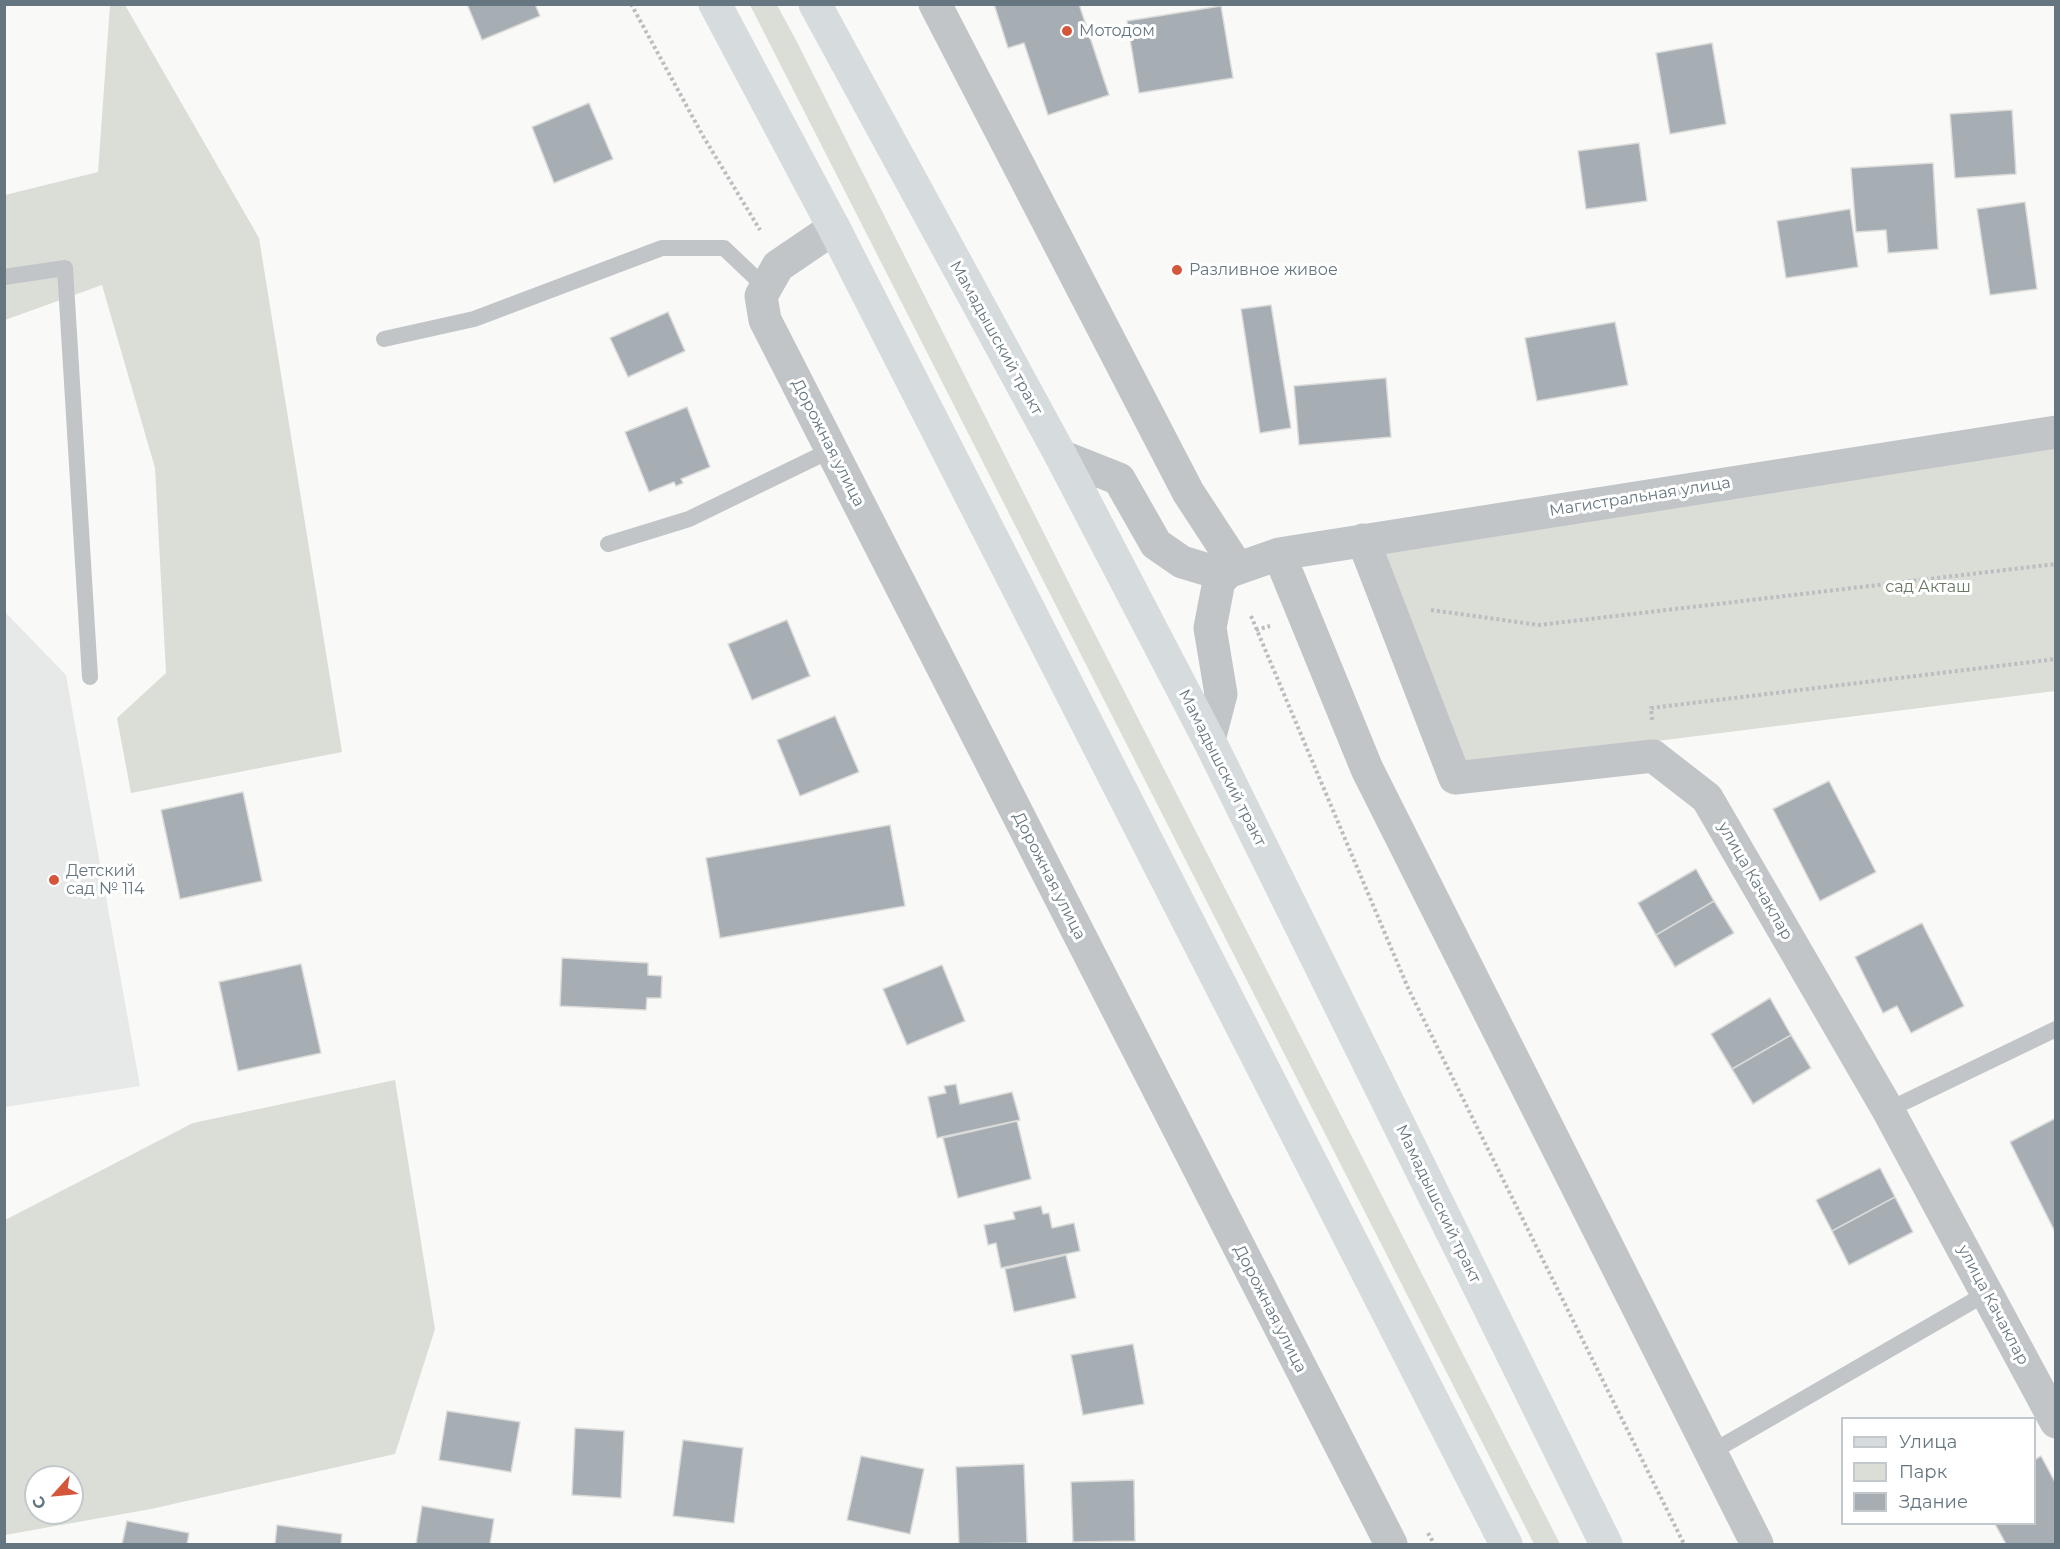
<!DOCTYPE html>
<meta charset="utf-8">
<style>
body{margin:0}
#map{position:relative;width:2060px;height:1549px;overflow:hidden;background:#f9f9f7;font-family:Montserrat,sans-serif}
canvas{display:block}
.frame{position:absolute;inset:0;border:6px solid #667680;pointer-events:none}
.legend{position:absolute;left:1841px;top:1417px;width:195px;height:108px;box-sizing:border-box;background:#fff;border:2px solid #c2c8cc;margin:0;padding:8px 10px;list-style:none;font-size:18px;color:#667680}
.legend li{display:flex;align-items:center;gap:12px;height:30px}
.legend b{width:30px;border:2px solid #c2c8cc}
.north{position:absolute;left:24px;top:1465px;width:60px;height:60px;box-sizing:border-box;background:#fff;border:2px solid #c2c8cc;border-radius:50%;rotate:243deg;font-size:16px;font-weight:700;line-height:24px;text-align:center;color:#667680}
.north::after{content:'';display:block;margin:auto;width:21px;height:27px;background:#d5573b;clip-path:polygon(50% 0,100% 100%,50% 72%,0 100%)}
</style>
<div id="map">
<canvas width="2060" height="1549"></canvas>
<div class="frame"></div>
<ul class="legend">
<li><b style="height:8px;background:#d6dbde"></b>Улица</li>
<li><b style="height:16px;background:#daded7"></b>Парк</li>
<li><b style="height:16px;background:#a6aeb4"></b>Здание</li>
</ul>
<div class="north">С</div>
</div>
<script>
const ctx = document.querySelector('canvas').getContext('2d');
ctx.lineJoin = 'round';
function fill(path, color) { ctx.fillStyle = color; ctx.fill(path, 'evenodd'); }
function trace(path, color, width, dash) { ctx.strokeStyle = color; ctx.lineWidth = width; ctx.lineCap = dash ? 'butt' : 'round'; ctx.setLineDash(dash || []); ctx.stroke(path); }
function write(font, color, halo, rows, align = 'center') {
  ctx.font = font + ' Montserrat,sans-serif'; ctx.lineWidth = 6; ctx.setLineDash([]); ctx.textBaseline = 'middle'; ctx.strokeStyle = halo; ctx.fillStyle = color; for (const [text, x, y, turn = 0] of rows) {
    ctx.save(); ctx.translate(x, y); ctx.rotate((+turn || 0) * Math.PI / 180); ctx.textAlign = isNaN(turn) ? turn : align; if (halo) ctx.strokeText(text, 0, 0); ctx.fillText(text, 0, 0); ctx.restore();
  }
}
fill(new Path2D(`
 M5,612L66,675L140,1086L5,1107Z`), '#e7e8e8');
fill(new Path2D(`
 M110,5H125L259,238L342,752L131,793L117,718L166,673L155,468L102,285L5,320V195L98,172Z
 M750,5H777L796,40L1075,595L1560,1544H1534Z
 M2055,448V691L1466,765L1382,548Z
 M395,1080L435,1329L395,1454L151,1509L5,1535V1220L193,1123ZM36,1477H72V1513H36Z`), '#daded7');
const building = new Path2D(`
 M467,4H535L540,16L482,40Z
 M994,4H1079L1109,95L1048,115L1024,43L1008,48Z
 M1221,6L1233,78L1139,93L1127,21Z
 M1712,43L1726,124L1670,134L1656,53Z
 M589,103L613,159L554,183L532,127Z
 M2012,110L2016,174L1955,178L1950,114Z
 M1639,143L1647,201L1586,209L1578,151Z
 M1933,163L1938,249L1888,253L1886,230L1856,232L1851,168Z
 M2025,202L2037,289L1990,295L1977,209Z
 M1850,209L1858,267L1786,278L1777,221Z
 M1271,305L1291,428L1260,433L1241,309Z
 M668,312L685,351L628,377L610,338Z
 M1615,322L1628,385L1537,401L1525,338Z
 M1386,378L1391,437L1299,445L1294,386Z
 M687,407L710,467L681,479L683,483L676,486L674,482L649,492L625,432Z
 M787,620L810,676L752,700L728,644Z
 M835,716L859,772L800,796L777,740Z
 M1829,781L1876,872L1820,901L1773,809Z
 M243,792L262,881L180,899L161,810Z
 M890,825L905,906L720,938L706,858Z
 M1696,869L1714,901L1656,935L1638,903Z
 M1714,901L1734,933L1675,967L1656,935Z
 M1922,923L1964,1006L1911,1033L1897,1006L1883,1013L1855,957Z
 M562,958L648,963V975L662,976L661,998H647L646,1010L560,1006Z
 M301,964L321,1053L238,1071L219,982Z
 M942,965L965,1021L907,1045L883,989Z
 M1770,998L1791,1035L1732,1069L1711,1034Z
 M1791,1035L1811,1068L1753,1104L1732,1069Z
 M956,1084L960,1104L1012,1092L1020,1120L937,1138L928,1097L946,1093L944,1086Z
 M2056,1118V1234L2010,1142Z
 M1017,1121L1031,1179L958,1198L943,1138Z
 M1880,1168L1895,1197L1832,1231L1816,1200Z
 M1895,1197L1913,1232L1849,1265L1832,1231Z
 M1041,1206L1043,1214L1049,1213L1052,1228L1074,1223L1080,1251L1001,1268L996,1243L988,1245L984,1225L1015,1219L1013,1212Z
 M1066,1255L1076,1298L1014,1312L1005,1269Z
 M1133,1344L1144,1404L1083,1415L1071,1355Z
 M447,1411L520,1422L511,1472L439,1460Z
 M575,1428L624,1431L621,1498L572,1495Z
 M683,1440L743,1448L734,1523L673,1516Z
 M861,1456L924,1469L910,1534L847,1520Z
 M2041,1456L2056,1484V1544H2006L1995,1524H2034V1460Z
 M1024,1464L1027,1543L959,1544L956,1467Z
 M1134,1480L1135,1541L1073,1542L1071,1482Z
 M422,1506L494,1519L490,1544H416Z
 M127,1521L189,1533L187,1544H122Z
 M277,1525L342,1534L341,1544H275Z`);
fill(building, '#a6aeb4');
trace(building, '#dbdbd9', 1.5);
trace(new Path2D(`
 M631,4L703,136L760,230
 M1431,610L1539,625L2056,564
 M1251,616L1408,988L1684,1544
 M1256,630L1270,626
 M1652,720L1651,708L2056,659
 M1428,1533L1434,1544`), '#bbbec0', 4, [3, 3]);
trace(new Path2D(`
 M4,277L65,268L90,677
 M384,339L474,319L662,248H724L766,288
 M608,544L689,519L831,450
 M1888,1110L2056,1029
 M1710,1453L1987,1293`), '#c1c5c8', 16);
trace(new Path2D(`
 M935,4L1188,492L1237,567
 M834,228L778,266L761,296L765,320L1391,1544
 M1061,456L1119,479L1156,544L1182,562L1222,574L1279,554L2056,432
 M1363,540L1455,778L1653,756L1707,798L1888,1110L2056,1422
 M1279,554L1367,769L1757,1544
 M1209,740L1221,694L1210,628L1219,581L1227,573`), '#c1c5c8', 33);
trace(new Path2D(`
 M715,4L834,228L1506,1544
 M815,4L1061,456L1209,740L1606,1544`), '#d6dbde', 33);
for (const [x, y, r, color] of [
 [1067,31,6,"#d5573b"],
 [1177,270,6,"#d5573b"],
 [54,880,6,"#d5573b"]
]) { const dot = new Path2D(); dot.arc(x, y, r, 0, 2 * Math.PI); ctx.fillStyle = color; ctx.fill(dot); trace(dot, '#fff', 2); }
write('16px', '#667680', '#fff', [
 ["Мотодом",1079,31],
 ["Разливное живое",1189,270],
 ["Детский",66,871],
 ["сад № 114",66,889]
], 'left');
write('16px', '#667680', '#fff', [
 ["Мамадышский тракт",996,338,61],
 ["Дорожная улица",828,443,63],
 ["Магистральная улица",1640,497,-9],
 ["Мамадышский тракт",1222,768,63],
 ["Дорожная улица",1049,876,63],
 ["улица Качаклар",1755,881,60],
 ["Мамадышский тракт",1438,1204,64],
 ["улица Качаклар",1993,1305,62],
 ["Дорожная улица",1270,1309,63]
]);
write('16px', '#697865', '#fff', [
 ["сад Акташ",1928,587]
]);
</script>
